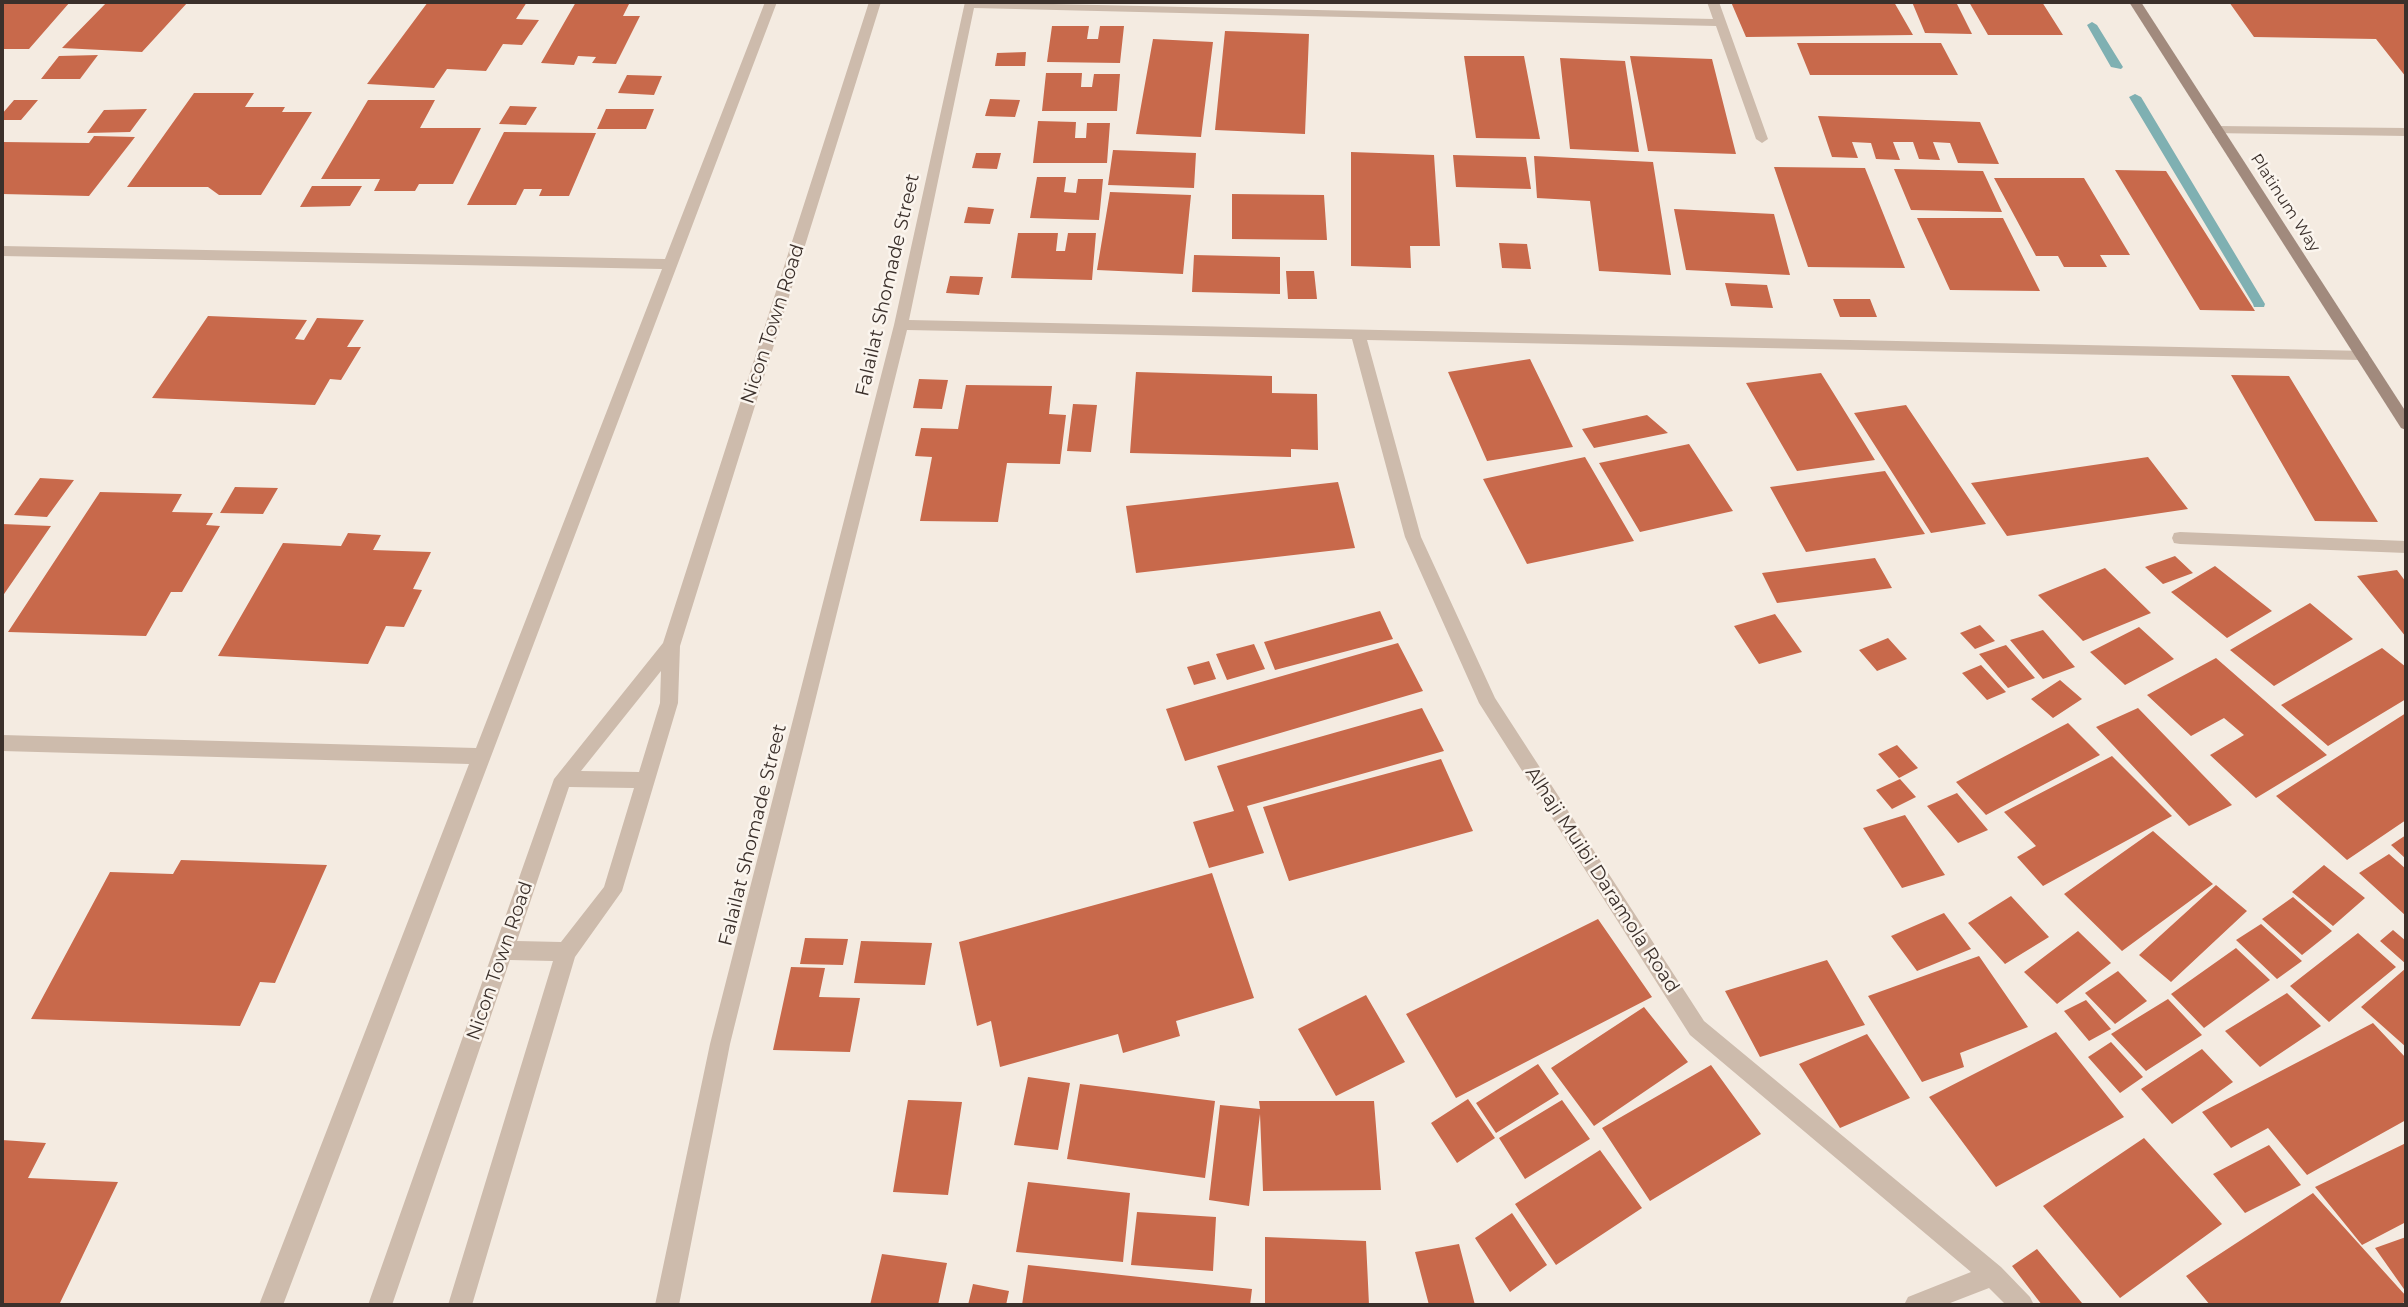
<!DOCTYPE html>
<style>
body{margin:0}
#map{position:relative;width:2408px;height:1307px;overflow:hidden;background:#f4ebe1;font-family:Montserrat,sans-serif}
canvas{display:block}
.frame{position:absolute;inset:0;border:4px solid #3b302b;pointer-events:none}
</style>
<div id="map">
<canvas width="2408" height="1307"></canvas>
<div class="frame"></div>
</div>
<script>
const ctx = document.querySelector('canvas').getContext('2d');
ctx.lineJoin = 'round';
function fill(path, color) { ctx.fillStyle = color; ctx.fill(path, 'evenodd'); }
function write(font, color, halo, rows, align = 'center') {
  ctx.font = font + ' Montserrat,sans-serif'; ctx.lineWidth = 5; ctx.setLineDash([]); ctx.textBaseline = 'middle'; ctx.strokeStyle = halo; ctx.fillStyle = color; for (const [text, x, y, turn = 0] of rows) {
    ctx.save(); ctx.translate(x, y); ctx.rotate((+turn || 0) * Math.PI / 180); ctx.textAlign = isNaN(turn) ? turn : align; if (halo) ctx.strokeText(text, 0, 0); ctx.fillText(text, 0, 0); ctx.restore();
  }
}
fill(new Path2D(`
 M2092,22L2097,25L2123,67L2121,69L2111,67L2087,25Z
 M2135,94L2141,97L2265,304L2264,307H2254L2253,304L2129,97Z`), '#7fb0b2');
fill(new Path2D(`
 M2,2H70L29,49H2Z
 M107,2H188L142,52L62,48Z
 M428,2H527L516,19L539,20L522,45L503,44L486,71L447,69L434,88L367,84Z
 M576,2H630L623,16H640L616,64L592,63L596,57L578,56L574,65L541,63Z
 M1731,2H1894L1913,35L1746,37Z
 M1912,2H1956L1972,34L1925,33Z
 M1969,2H2042L2063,35H1988Z
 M2229,2H2406V77L2376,39L2254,37Z
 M1052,26H1089L1087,39H1098L1100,26H1124L1120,63L1047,62Z
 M1225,31L1309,34L1305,134L1215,130Z
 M1153,39L1213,42L1201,137L1136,134Z
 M1797,43H1941L1958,75H1810Z
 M1026,52L1025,66H995L997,53Z
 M98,55L80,79H41L59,56Z
 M1464,56H1524L1540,139L1476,138Z
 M1630,56L1712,59L1736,154L1648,151Z
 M1560,58L1625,61L1639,152L1570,149Z
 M1046,73H1082L1081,87H1092L1094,74H1120L1117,111H1042Z
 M627,75L662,76L654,95L618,93Z
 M194,93H254L245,107H285L282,112H312L261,195H219L208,187H127Z
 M990,99L1020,100L1015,117L985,116Z
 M14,100H38L21,120H2V114Z
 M368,100H435L420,128H481L453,184H419L415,191H374L380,179H321Z
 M510,106L537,107L526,125L499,124Z
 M147,109L130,132L87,133L104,110Z
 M606,109H654L646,129H597Z
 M1818,116L1980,122L1999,164L1958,163L1950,143L1933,142L1940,160L1919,159L1913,142H1893L1900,160L1876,159L1871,143L1852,142L1858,158L1832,157Z
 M1038,121L1076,122L1075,138H1086L1087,123H1110L1107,163H1033Z
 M504,132L596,133L569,196H539L542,189H524L516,205H467Z
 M94,136L135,137L89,196L2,194V142L89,143Z
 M1113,150L1196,153L1194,188L1108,185Z
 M1351,152L1434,155L1440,246H1410L1411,268L1351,266Z
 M976,153H1001L997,169L972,168Z
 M1453,155L1526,157L1531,189L1456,187Z
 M1534,156L1653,162L1671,275L1599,271L1590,201L1537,198Z
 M1774,167L1865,168L1905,268L1808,267Z
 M1894,169L1983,171L2002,212L1911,210Z
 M2115,170L2166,171L2255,311L2200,310Z
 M1037,177H1066L1064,192L1076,193L1078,179H1103L1099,220L1030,218Z
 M1994,178H2084L2130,255H2100L2107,267H2064L2058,256H2036Z
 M312,186H362L350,206L300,207Z
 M1110,192L1191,195L1183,274L1097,270Z
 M1232,194L1324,195L1327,240L1232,239Z
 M968,207L994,209L990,224L964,223Z
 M1674,209L1774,214L1790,275L1686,270Z
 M1917,218H2003L2040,291L1950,290Z
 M1018,233H1058L1056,251H1065L1068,233H1096L1092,280L1011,278Z
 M1499,243L1527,244L1531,269L1502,268Z
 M1194,255L1280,257V294L1192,292Z
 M1286,271H1314L1317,299H1288Z
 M950,276L983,277L979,295L946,293Z
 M1725,283L1767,285L1773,308L1731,306Z
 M1833,299H1870L1877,317H1840Z
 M208,316L307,320L295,339L304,340L317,318L364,320L347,347H361L341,380L330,379L315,405L152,398Z
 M1530,359L1573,447L1487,461L1448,372Z
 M1136,372L1272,376V393L1317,394L1318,450L1291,449V457L1130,453Z
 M1821,373L1875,460L1797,471L1746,383Z
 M2231,375L2289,376L2378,522L2315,521Z
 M919,379L948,380L942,409L913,408Z
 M966,385L1052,386L1049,414L1066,415L1060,464L1007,463L998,522L920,521L932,457L915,456L921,428L958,429Z
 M1073,404L1097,405L1091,452L1067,451Z
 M1906,405L1986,524L1931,533L1854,413Z
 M1647,415L1668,433L1594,448L1582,429Z
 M1689,444L1733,511L1640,532L1599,463Z
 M1585,457L1634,541L1527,564L1483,479Z
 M2148,457L2188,509L2007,536L1971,483Z
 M1885,471L1925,534L1806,552L1770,487Z
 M40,478L74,480L47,517L14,515Z
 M1338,482L1355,548L1136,573L1126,506Z
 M235,487L278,488L263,514L220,513Z
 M100,492L182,494L172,512L213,513L206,525L220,526L182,592H171L146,636L8,632Z
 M2,524L51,526L2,597Z
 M348,533L381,535L373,550L431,552L413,589L422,590L404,627L386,626L368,664L218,656L283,543L341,546Z
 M2175,556L2193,573L2163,584L2145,567Z
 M1875,558L1892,588L1777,603L1762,573Z
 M2215,566L2272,611L2227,638L2171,592Z
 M2105,568L2151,613L2083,641L2038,595Z
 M2397,570L2406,582V637L2357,576Z
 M2310,603L2353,639L2274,686L2230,650Z
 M1380,611L1393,639L1275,670L1264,642Z
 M1775,614L1802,652L1759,664L1734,626Z
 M1980,625L1995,641L1975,649L1960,633Z
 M2139,627L2174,659L2125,685L2090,652Z
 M2043,630L2075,667L2043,679L2010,640Z
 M1888,638L1907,659L1877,671L1859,650Z
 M1398,643L1423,691L1185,761L1166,709Z
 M1254,644L1265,669L1227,680L1216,654Z
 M2006,645L2035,678L2008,688L1979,654Z
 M2382,648L2406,667V699L2328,746L2281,705Z
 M2216,658L2327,755L2256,798L2210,755L2244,735L2224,718L2191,736L2147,695Z
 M1209,661L1216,679L1194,685L1187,667Z
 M1981,665L2006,692L1987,700L1962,673Z
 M2060,680L2082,699L2053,718L2031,699Z
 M1422,708L1444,751L1247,806L1264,853L1209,868L1193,822L1234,811L1217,766Z
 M2138,708L2232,805L2189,826L2096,727Z
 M2406,713V820L2347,860L2276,796Z
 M2068,723L2100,755L1986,815L1956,782Z
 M1897,745L1918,768L1899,778L1878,754Z
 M2112,756L2172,816L2043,886L2017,857L2036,846L2004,812Z
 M1441,759L1473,831L1289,881L1263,807Z
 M1900,779L1916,797L1892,809L1876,790Z
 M1957,793L1988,830L1958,843L1927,806Z
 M1905,815L1945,875L1902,888L1863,828Z
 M2153,831L2213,884L2122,951L2064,894Z
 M2406,835V859L2391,845Z
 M2389,854L2406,869V916L2359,873Z
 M181,860L327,865L275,983L260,982L240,1026L31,1019L110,872L173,874Z
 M2324,865L2365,898L2333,926L2292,892Z
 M1212,873L1254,998L1176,1021L1180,1036L1123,1053L1118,1034L1000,1067L991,1021L977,1026L959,942Z
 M2216,885L2247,911L2171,982L2139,955Z
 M2011,896L2049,937L2005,964L1968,923Z
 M2293,897L2332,931L2302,955L2262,919Z
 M1944,913L1971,949L1917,971L1891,936Z
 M1598,919L1652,997L1456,1098L1406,1014Z
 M2261,924L2302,961L2277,979L2236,940Z
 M2393,930L2406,941V964L2380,941Z
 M2078,931L2111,963L2057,1004L2024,972Z
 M2358,933L2396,967L2329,1022L2290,986Z
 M805,938L848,939L843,965L800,964Z
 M861,941L932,943L925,985L854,983Z
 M2236,948L2270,980L2204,1028L2171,994Z
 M1979,956L2028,1027L1960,1053L1964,1067L1922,1082L1868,996Z
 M1827,960L1865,1025L1760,1057L1725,991Z
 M791,967L825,968L819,997L860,998L850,1052L773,1050Z
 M2406,968V1047L2361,1007Z
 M2118,971L2147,1001L2115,1024L2085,993Z
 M2287,993L2321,1026L2260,1067L2225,1031Z
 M1366,995L1405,1062L1336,1096L1298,1029Z
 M2168,999L2202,1035L2146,1071L2111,1034Z
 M2086,1000L2111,1029L2089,1041L2064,1011Z
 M1644,1007L1688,1062L1594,1126L1551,1068Z
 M2373,1023L2406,1058V1120L2307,1175L2268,1128L2231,1148L2202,1112Z
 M2056,1032L2124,1117L1996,1187L1929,1097Z
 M1867,1034L1910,1098L1840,1128L1799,1064Z
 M2111,1042L2143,1077L2120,1093L2088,1057Z
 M2202,1049L2233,1082L2172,1124L2141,1089Z
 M1538,1064L1559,1094L1496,1133L1476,1103Z
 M1711,1065L1761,1134L1650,1201L1602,1128Z
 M1028,1077L1070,1083L1058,1150L1014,1145Z
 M1080,1084L1215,1101L1205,1178L1067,1159Z
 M1468,1099L1495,1138L1457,1163L1431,1123Z
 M908,1100L962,1102L948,1195L893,1192Z
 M1562,1100L1590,1139L1525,1179L1499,1138Z
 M1259,1101H1374L1381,1190L1263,1191L1260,1114L1249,1206L1209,1200L1220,1105L1260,1109Z
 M2144,1138L2222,1224L2120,1298L2043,1206Z
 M2,1140L46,1143L28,1178L118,1182L59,1305H2Z
 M2406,1143V1222L2362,1245L2315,1187Z
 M2269,1145L2301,1185L2245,1213L2213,1174Z
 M1600,1150L1642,1208L1556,1265L1515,1204Z
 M1028,1182L1130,1193L1123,1262L1016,1252Z
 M2313,1193L2406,1296V1301L2400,1305H2210L2186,1276Z
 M1137,1212L1216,1217L1213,1271L1131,1265Z
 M1512,1213L1547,1265L1510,1292L1475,1238Z
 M1265,1237L1366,1241L1369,1305H1265Z
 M2406,1237V1292L2375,1248Z
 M1459,1244L1475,1305H1429L1415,1252Z
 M2037,1249L2082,1303L2042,1305L2012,1266Z
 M882,1254L947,1263L938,1305H870Z
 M1028,1265L1252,1289L1250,1305H1022Z
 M973,1284L1009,1291L1006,1305H968Z`), '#c8694b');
fill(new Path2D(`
 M2217,126L2406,128V136L2212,133V127Z
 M2180,532L2406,541V553L2180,544L2174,543L2172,538L2174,533Z`), '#cdbbac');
fill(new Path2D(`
 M765,2H777L283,1305H259L469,764L2,751V735L476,748L662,269L2,256V246L665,259Z
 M869,2H881L680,646L678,703L622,891L575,957L472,1305H448L553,961L510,960L392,1305H368L554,779L663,643ZM661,671L660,703L639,772L581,771ZM569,787L634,788L604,887L561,942L517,941Z
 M965,2L1713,19L1707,2H1719L1768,139L1762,143L1756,139L1716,26L974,8L909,320L2367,351L2369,355L2367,359L2362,360L1367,340L1421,537L1495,698L1704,1021L2001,1267L2030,1297L2034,1305H2006L1989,1288L1945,1305H1904L1908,1297L1971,1272L1690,1035L1479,703L1405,537L1352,339L907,330L730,1044L679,1305H655L710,1044L894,325Z`), '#cdbbac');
fill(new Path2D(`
 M2129,2H2141L2406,412V430L2401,428Z`), '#a18a7d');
write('16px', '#3b302b', '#fbf5ee', [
 ["Platinum Way",2285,203,57]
]);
write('19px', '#3b302b', '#fbf5ee', [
 ["Falailat Shomade Street",888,285,-77],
 ["Nicon Town Road",773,324,-72],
 ["Falailat Shomade Street",753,835,-76],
 ["Alhaji Muibi Daramola Road",1602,880,57],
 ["Nicon Town Road",500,961,-71]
]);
</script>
